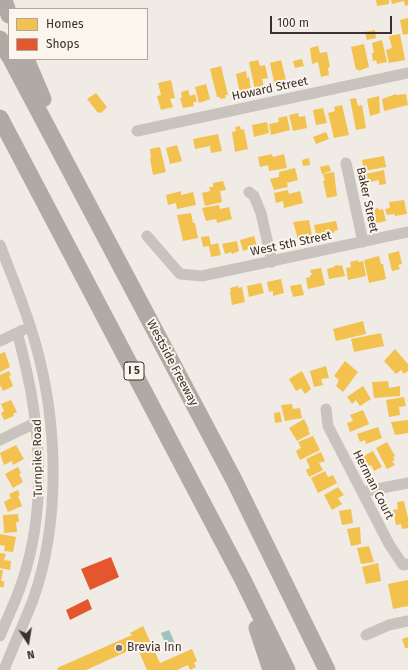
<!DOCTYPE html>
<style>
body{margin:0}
#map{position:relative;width:408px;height:670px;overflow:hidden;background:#f0ebe5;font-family:"Fira Sans",sans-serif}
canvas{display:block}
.legend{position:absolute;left:8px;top:8px;width:140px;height:52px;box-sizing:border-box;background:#fbf5ee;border:1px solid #aea6a0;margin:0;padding:5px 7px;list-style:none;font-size:12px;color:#3b302b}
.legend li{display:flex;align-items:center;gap:8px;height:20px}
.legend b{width:20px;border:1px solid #aea6a0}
.north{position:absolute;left:8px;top:622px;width:40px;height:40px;-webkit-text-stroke:3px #fbf5ee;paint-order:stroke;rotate:168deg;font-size:11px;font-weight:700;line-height:16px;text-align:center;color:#3b302b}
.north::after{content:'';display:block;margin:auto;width:14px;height:18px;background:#3b302b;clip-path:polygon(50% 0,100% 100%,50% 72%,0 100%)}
.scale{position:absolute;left:270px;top:16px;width:122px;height:18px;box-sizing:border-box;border:2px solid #3b302b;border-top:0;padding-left:5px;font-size:12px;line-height:14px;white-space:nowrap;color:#3b302b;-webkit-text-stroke:3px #fbf5ee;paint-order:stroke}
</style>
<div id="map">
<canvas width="408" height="670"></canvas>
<ul class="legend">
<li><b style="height:11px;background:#f2c14e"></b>Homes</li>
<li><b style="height:11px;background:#e4572e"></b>Shops</li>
</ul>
<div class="north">N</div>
<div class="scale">100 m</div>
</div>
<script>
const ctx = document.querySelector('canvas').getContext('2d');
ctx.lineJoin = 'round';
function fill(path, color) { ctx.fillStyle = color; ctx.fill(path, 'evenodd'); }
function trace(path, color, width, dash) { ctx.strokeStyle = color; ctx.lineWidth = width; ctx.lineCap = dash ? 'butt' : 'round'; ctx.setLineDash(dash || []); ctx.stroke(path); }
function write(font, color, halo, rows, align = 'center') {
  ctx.font = font + ' "Fira Sans",sans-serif'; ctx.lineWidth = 4; ctx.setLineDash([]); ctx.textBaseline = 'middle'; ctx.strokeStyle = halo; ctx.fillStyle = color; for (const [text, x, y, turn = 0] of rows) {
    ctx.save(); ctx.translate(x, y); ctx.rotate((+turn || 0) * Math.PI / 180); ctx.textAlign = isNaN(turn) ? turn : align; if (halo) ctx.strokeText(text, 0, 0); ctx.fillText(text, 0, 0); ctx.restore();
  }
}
fill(new Path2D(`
 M169,630L175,643L167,647L161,633Z`), '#a1c2c1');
fill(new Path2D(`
 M376,0H389V4L377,6Z
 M391,0H408V5L405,6L404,1L392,4Z
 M408,18V34L403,35L400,20Z
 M375,30L376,38L367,40L365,32Z
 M400,34L405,60L389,63L386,50L392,48L389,36Z
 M382,40L387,62L377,64L376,60L373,61L372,53H374L372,43Z
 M364,44L369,67L358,71V69L356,70L351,47Z
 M318,46L320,53L327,52L330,67L328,68L329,75L321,77L318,62L312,64L310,48Z
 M302,59L304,66L295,68L293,61Z
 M258,60L260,66L265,65L268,78L262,79L264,88L255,90L249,62Z
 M281,60L286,80L274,82L270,63Z
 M221,66L228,95H225L226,98L220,99V97H217L210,69Z
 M246,71L247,78L249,77L251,91L240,94L236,74Z
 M171,80L175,98L170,99L173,107L161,110L157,96L161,95L158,83Z
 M206,84L210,99L199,103L195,87Z
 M188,90L190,96L195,94L197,102H193L194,106L183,108L180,98H182L181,92Z
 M96,93L107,107L101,113L100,112L98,113L87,99Z
 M396,94V95L406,94L408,105L384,111L382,99Z
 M379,96L380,113L370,116L367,99Z
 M356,98L358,106L362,105L366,128L356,130L350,99Z
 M342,105L349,135L334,138L328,113L335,111L334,107Z
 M323,108L327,123L316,125L313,110Z
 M298,113L299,117L305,116L307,128L293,131L289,115Z
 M287,116L290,130L271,135L269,124L279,122L278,118Z
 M267,122L269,133L254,137L252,125Z
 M240,126L241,130L244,129L248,149L235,152L232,132L236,131L235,127Z
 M326,132L329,139L316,144L313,137Z
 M218,134L222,151L211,153L210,146L195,149L193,139Z
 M177,145L182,161L170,164L166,148Z
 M160,147L166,172L153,175L150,158H151L150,149Z
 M272,154L273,157L284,154L287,168L269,171L268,165L260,167L258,157Z
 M384,156L386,167L364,171L362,160Z
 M309,158L310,165L303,166L302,160Z
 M329,165L331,171L322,174L320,167Z
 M295,168L298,180L287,183L288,187L274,190L270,179L279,177V172Z
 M384,170L386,184L379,185V180L366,183L365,174Z
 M334,172L337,196L327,198L323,181H325L323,174Z
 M223,181L226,190L220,191L222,202L205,206L202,193L210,191L209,187H213V183Z
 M288,190L289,194L300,191L303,203L284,208L283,201L276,203L274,193Z
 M181,191V195L193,192L196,205L177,209L176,203L168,205L166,195Z
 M404,200L407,214L395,216V214L387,215L385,209L390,208L389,202Z
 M219,205L220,209L229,207L232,219L217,223L216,219L206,221L202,208Z
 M378,208L379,210L383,209L386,221L372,224L369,210Z
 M191,213L193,223H195L198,238L183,241L177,215Z
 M309,220L312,235H310V237L298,239L293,222Z
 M336,221L338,230L334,231V233H331L330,231L316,235L314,225Z
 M209,236L211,245L218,243L221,255L211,257L209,246L203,247L201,237Z
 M254,236L257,246L243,251L240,240Z
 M237,241L239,251L232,254L231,252L225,254L222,244Z
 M399,251L402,264L398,265L400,269L392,271L388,254Z
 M379,256L381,264H383L386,279L369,283L364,260Z
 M358,260V262L363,261L366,276L348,280L346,268L351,267L350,262Z
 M338,265V266L342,265L345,276L329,279L327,269L334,267V266Z
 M321,268L325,285L308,289L306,278L310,277V275H312L310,270Z
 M281,279L284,293L273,296V291L269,292L267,282Z
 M261,283L264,293L249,297L247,286Z
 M301,284L304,295L293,297L290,286Z
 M238,286V288L242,287L245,302L232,305L230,292H231L230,288Z
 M363,321L366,334L336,341L333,329Z
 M381,333L384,346L354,352L351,339Z
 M395,349L408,364V371L404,374L401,370L396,374L384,361Z
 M5,352L10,367L0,372V354Z
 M345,361L358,372L343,392L336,386L339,380L334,376Z
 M326,366L329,378L321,379L323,385L314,387L310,371Z
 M9,371L11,375L9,376L13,386L3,391L0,385V375Z
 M302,371L311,389L305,394L301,388L296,391L289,379Z
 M388,381L389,388L400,386V396L374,398L372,382Z
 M363,386L371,399L360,406L356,400L352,404L347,397Z
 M404,397L406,406L399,407L400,415L389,417L386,400Z
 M11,400L17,412L13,414L14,416L4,420L1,413L4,411L1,404Z
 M292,404L293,409L300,408L302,418L285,421L281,405Z
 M363,410L369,424L350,432L347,423L353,421L350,415Z
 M280,412L282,422L275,423L274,413Z
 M304,419L309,429L308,430L310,434L297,441L289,428Z
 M408,420V433L395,435L391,422Z
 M378,427L382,438L366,444L365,440L360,442L357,434Z
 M313,436L320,450L300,460L296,451L301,448L298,442Z
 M387,442L395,456L393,457L395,460L392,461L395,465L387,469L376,448Z
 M16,445L24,459L13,465L12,461L4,465L0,453Z
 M373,451L382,467L374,471L371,465L365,468L360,458Z
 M321,452L325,461L319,463L323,470L309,477L306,470L310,468L306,459Z
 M18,467L21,473L19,474L23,482L13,488L5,474Z
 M325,471L328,477L333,475L337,483L318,493L311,478Z
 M338,487L344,495L338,498L342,504L332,510L324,495Z
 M18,490L20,495L18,496L22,506L8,512L4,502L11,498L9,494Z
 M404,501L408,518V528L402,529L401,524L396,525L393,510L398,509L397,502Z
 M351,509L353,523L342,525L339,511Z
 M18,514L19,522H16L17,532L4,533L3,515Z
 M360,527L361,544L351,546L347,529Z
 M0,534L16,537L13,552L4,551L5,546L0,545Z
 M369,546L374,562L361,564L357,548Z
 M0,553L6,554L4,560L11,561L10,570L0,568Z
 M378,563L381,581L366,584L362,567Z
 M0,570H3L1,581H4V587H0Z
 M408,580V606L393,609L388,584Z
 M143,626L160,663L192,649L197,661L194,663L196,667L190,670L188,665L177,670H147L137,647L86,670H58L57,668L132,635L130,633Z
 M408,637V648H405L402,639Z`), '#f2c14e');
fill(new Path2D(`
 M111,557L119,577L90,590L81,569Z
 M88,599L92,609L70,620L66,610Z`), '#e4572e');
trace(new Path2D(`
 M137,131L408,73
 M346,163L363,242
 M249,192L254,196L261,213L272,262
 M147,236L180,274L202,276L408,232
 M0,245C12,277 26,309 35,342C58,422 61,521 33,600C24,623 13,647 4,670
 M0,341L23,330
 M326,409L328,426L389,544L403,565L408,564
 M0,440L35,423
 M362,492L408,483
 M366,635L389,625L408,621
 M0,636C7,618 16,601 22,582C43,521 42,456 31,392C27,372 23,352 17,333`), '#c9c3be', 11);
trace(new Path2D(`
 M4,0L9,15
 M0,39L9,56
 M11,59L234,480L327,670
 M26,59L43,99
 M0,118L242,578L287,670
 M257,628L271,670`), '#afaaa4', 17);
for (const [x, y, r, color] of [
 [119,648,4,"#7a716c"]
]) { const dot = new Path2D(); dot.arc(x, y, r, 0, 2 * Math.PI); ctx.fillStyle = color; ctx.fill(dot); trace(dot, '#fbf5ee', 1.5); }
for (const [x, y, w] of [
 [134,371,20]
]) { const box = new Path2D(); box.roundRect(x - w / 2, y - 9, w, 18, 3); ctx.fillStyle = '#fbf5ee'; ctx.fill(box); trace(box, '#3b302b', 1); }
write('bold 11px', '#3b302b', null, [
 ["I 5",134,371]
]);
write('12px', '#3b302b', '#fbf5ee', [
 ["Howard Street",270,89,-12],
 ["Baker Street",367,200,78],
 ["West 5th Street",291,244,-12],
 ["Westside Freeway",172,363,62],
 ["Turnpike Road",38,458,-91],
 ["Herman Court",373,485,63]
]);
write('12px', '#3b302b', '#fbf5ee', [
 ["Brevia Inn",127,648]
], 'left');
</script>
